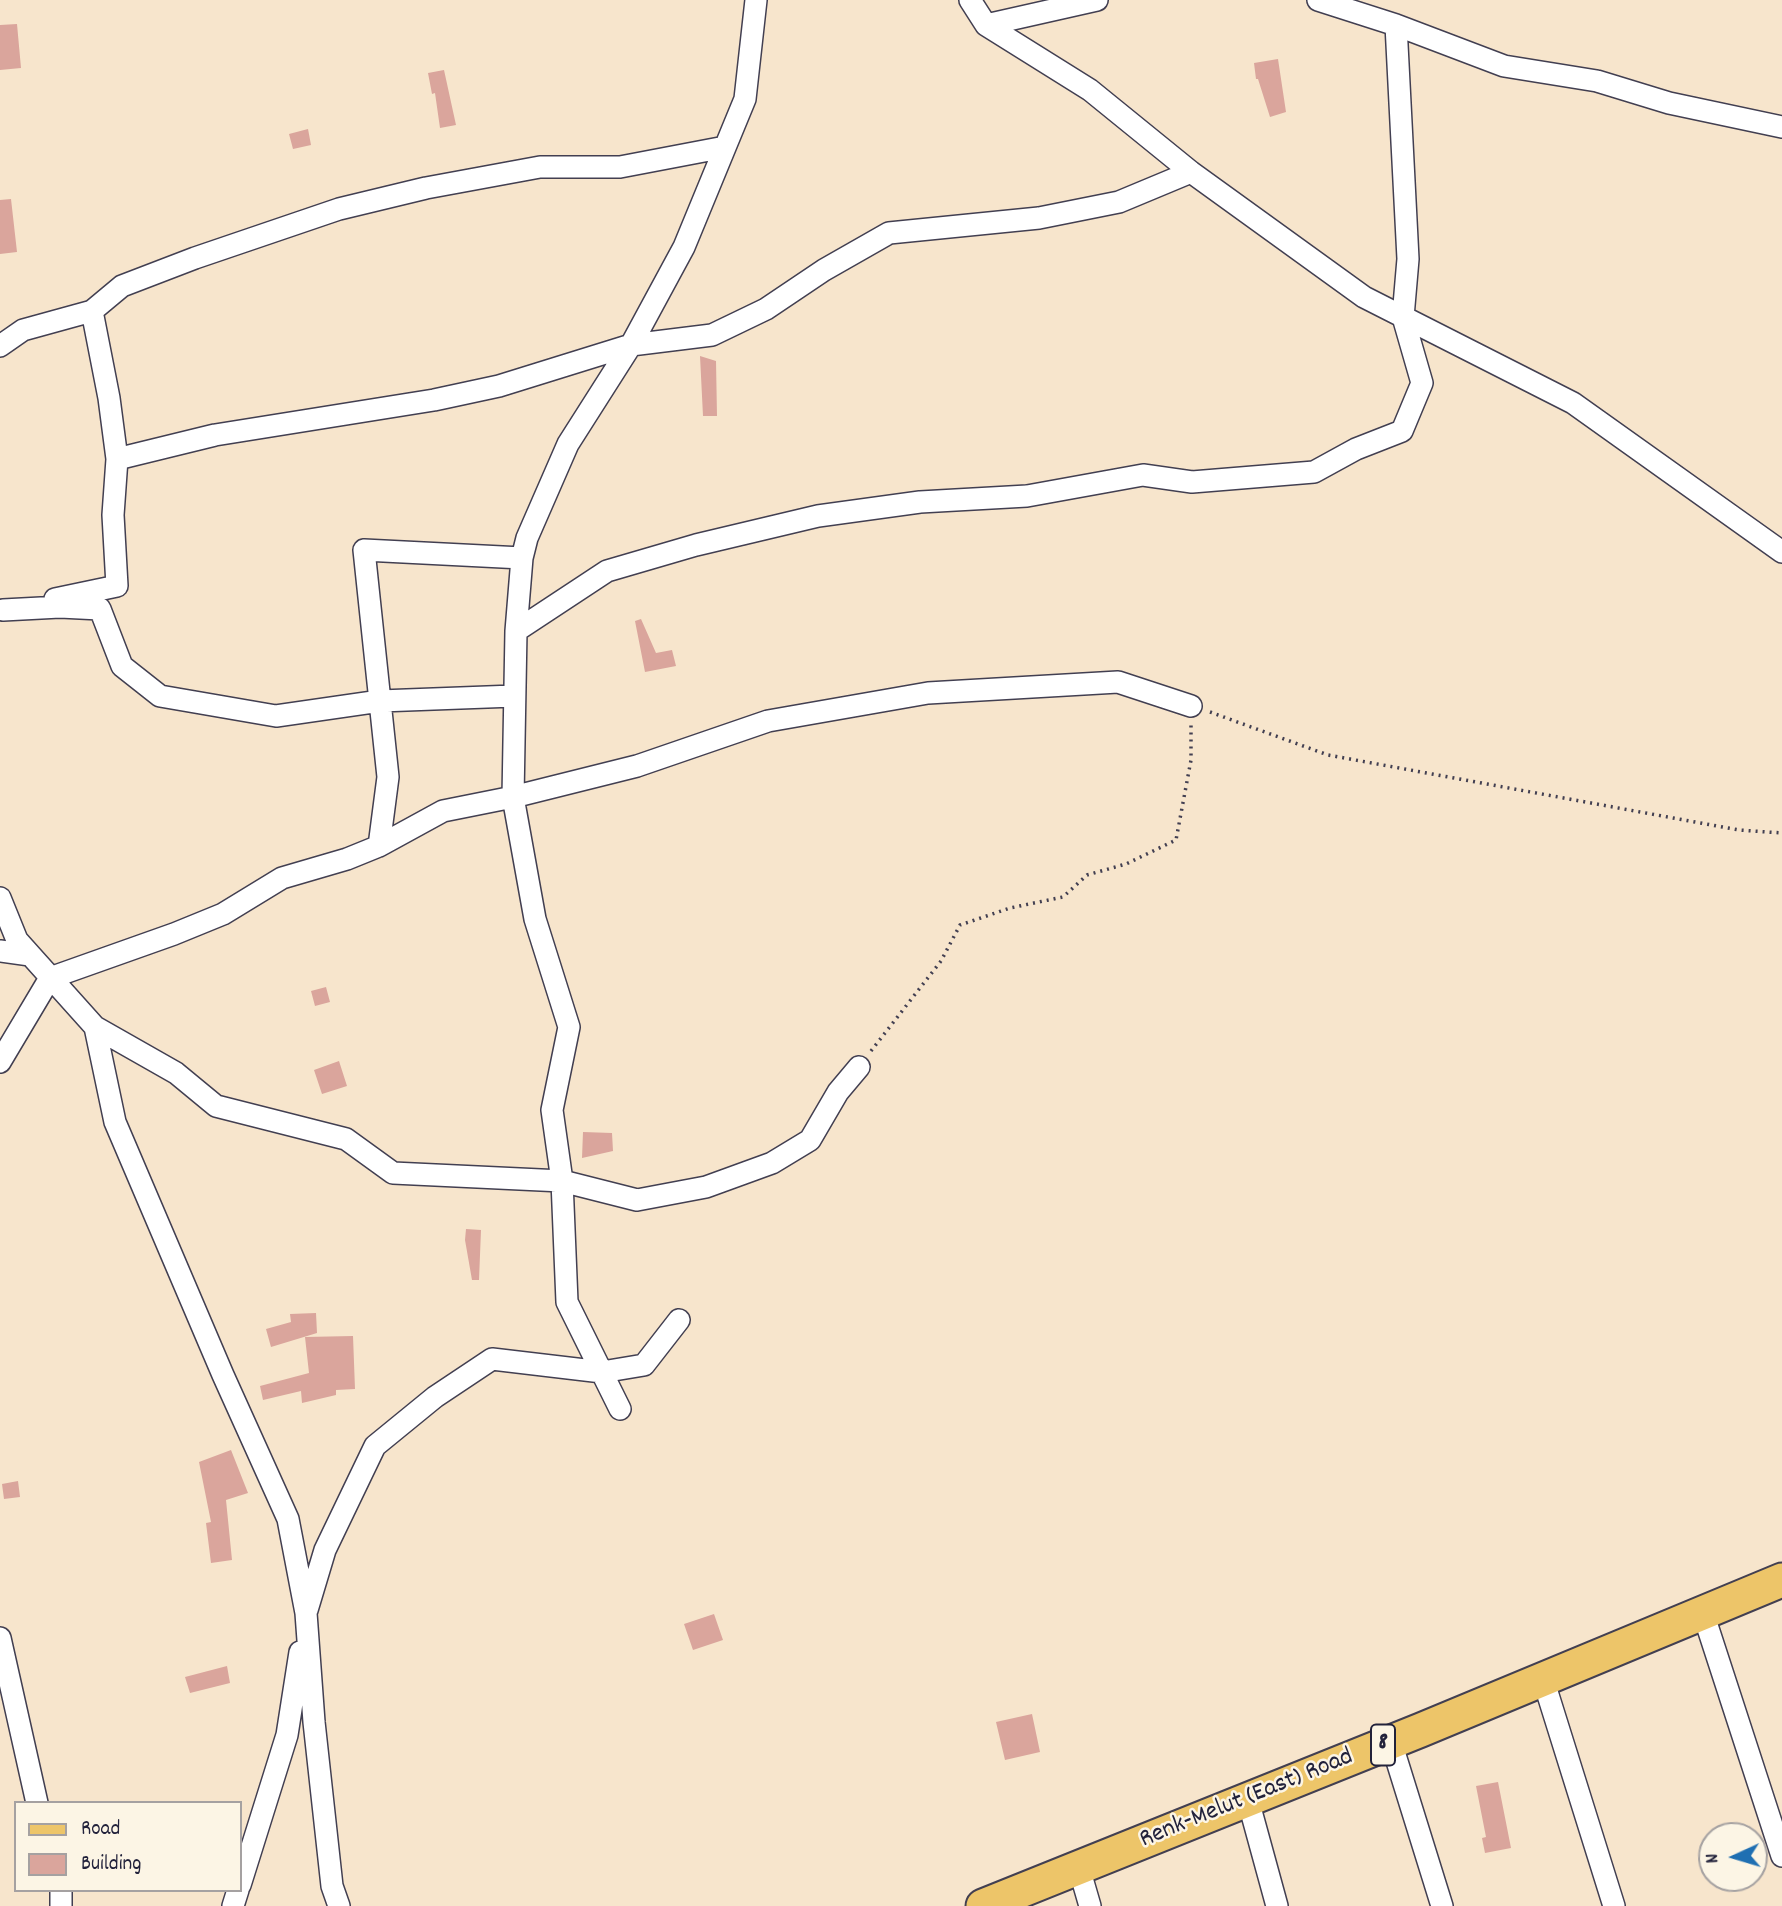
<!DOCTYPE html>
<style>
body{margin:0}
#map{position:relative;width:1782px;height:1906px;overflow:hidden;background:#f7e5cc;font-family:Dekko,sans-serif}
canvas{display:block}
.legend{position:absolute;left:14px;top:1801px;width:228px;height:91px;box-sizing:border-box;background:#fcf5e5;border:2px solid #a5a1a1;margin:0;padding:9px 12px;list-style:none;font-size:21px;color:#22223b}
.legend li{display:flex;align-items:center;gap:14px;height:35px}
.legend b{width:35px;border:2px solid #a5a1a1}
.north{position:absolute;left:1698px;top:1822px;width:70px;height:70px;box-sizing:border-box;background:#fcf5e5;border:2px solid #a5a1a1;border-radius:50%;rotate:266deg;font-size:19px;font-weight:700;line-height:28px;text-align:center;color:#22223b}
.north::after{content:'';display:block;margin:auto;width:24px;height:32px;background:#1f6fb2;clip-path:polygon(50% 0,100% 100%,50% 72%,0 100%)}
</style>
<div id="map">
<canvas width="1782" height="1906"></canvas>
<ul class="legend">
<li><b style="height:9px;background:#edc569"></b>Road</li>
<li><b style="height:19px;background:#daa59c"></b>Building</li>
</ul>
<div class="north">N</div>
</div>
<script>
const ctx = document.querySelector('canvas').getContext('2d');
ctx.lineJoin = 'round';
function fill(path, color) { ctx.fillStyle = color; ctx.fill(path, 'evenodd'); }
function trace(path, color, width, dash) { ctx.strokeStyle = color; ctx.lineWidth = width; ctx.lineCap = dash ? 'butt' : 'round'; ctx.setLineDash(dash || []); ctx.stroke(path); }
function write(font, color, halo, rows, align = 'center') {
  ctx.font = font + ' Dekko,sans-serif'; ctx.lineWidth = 5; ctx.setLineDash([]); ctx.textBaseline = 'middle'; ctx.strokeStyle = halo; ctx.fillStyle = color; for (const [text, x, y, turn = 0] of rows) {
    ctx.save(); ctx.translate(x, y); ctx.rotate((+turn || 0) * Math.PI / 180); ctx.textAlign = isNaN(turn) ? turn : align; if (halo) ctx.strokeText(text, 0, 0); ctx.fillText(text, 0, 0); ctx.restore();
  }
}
fill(new Path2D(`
 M17,24L21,68L0,70V25Z
 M1278,59L1286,112L1270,117L1258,79H1256L1254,63Z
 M444,70L456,125L440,128L435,93L432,94L428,73Z
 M308,129L311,145L293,149L289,134Z
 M11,199L17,252L0,254V200Z
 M700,356L716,361L717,416H703Z
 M641,619L656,653L672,650L676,666L645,672L635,621Z
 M326,987L330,1002L315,1006L311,991Z
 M339,1061L347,1086L322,1094L314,1070Z
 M583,1132L612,1133L613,1151L582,1158Z
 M466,1229L481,1230L479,1280H472L465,1240Z
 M316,1313L317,1333L271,1347L266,1329L291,1322L290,1314Z
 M353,1336L355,1389L336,1390V1395L302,1403L301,1391L263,1400L260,1386L309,1373L305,1337Z
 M231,1450L248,1493L226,1500L232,1560L211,1563L206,1523L211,1522L199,1462Z
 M18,1481L20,1497L4,1499L2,1484Z
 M714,1614L723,1640L693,1650L684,1624Z
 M227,1666L230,1683L190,1693L185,1677Z
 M1032,1714L1040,1752L1005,1760L996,1722Z
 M1498,1782L1511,1848L1485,1853L1482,1838L1486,1837L1476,1786Z`), '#daa59c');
const minor = new Path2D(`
 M970,0L986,25L1090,90L1191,172L1364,297L1573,403L1782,552
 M1318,0L1396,25L1504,66L1597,81L1669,103L1782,127
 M986,25L1097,0
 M0,346L23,330L92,311L122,286L195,258L339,209L426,188L540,167H620L725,147
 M117,459L215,435L434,400L499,386L631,345L712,335L766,309L824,270L889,233L1039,218L1119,202L1191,172
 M55,599L117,586L113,515L117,459L109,398L92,311
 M3,610L60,607L100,609L122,666L160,696L276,716L380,701L514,696
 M516,631L607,571L696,545L818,516L920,502L1027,496L1143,475L1192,482L1314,472L1356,449L1402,431L1422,383L1403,317L1408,259L1396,25
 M379,846L388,777L364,550L522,558
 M0,898L17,940L95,1027L115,1122L223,1375L288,1519L306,1613L314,1722L332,1886L339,1906
 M0,951L30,955
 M95,1027L176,1073L216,1106L346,1139L393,1173L562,1181L637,1200L706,1187L772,1163L810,1140L838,1092L859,1067
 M0,1062L50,978L174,934L223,914L282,878L347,859L379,846L443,811L513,797L637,766L768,721L928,693L1118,682L1191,706
 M620,1409L567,1302L562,1181L552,1110L569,1027L535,919L513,797L516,631L522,558L527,538L568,444L631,345L684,247L745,99L756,0
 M307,1610L325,1550L375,1446L435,1397L492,1359L602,1372L644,1365L679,1320
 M1703,1613L1782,1856
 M0,1638L37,1803
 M1543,1679L1614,1906
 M1391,1742L1442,1906
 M1248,1800L1277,1906
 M1079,1868L1090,1906
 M240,1885L287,1735L300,1652
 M61,1906V1890
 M233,1906L238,1890`);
const primary = new Path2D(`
 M983,1906L1421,1730L1782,1580`);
trace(minor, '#423f51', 24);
trace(primary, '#423f51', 37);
trace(new Path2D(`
 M1210,712L1328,755L1739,830L1782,833
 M871,1051L941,961L960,925L1010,908L1063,897L1087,875L1126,864L1176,840L1191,760V725`), '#423f51', 3.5, [2, 5]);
trace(minor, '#fff', 21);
trace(primary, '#edc569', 33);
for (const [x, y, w] of [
 [1383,1745,24]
]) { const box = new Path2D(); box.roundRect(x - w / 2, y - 20.5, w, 41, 5); ctx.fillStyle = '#fcf5e5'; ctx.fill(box); trace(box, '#22223b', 2); }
write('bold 24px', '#22223b', null, [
 ["8",1383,1745]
]);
write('26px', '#22223b', '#fcf5e5', [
 ["Renk-Melut (East) Road",1247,1800,-22]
]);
</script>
